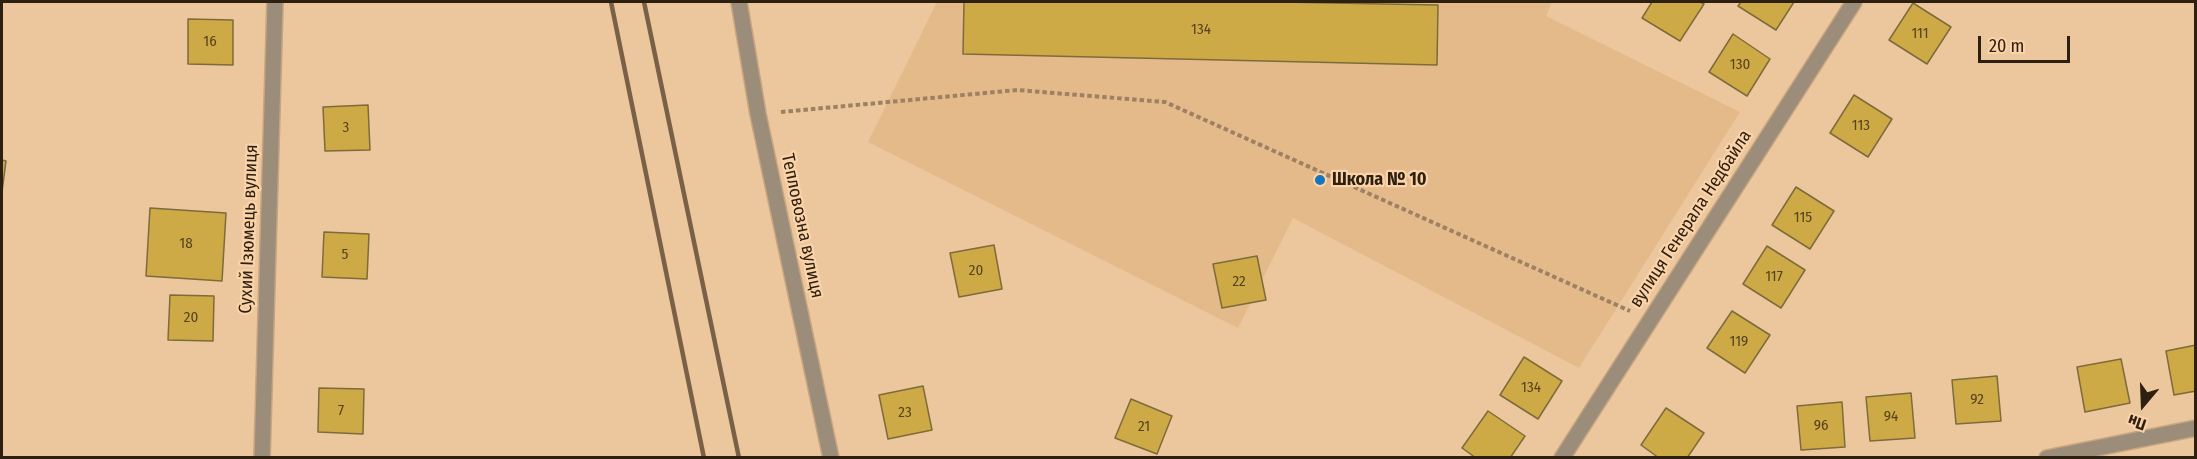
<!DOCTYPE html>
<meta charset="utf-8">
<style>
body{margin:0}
#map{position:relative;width:2197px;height:459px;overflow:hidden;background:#ecc69c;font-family:"Fira Sans Condensed",sans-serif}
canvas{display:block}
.frame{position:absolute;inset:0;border:3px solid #2e2010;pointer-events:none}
.north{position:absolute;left:2113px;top:375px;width:60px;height:60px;-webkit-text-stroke:4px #fad3a9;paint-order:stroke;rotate:199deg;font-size:16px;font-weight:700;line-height:24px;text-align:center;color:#2e2010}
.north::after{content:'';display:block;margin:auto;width:21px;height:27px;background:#2e2010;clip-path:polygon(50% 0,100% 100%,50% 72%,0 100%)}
.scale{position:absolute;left:1978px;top:36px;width:92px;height:27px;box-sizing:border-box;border:3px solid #2e2010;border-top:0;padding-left:8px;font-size:18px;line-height:21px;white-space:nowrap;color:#2e2010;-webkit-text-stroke:4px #fad3a9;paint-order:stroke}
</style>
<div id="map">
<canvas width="2197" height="459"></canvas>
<div class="frame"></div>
<div class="north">Пн</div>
<div class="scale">20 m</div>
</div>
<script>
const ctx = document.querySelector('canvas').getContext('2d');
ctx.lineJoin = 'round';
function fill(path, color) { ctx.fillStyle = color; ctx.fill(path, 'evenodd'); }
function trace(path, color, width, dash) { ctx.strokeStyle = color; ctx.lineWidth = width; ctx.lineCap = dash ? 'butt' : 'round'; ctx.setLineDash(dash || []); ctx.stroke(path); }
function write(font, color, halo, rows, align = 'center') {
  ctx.font = font + ' "Fira Sans Condensed",sans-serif'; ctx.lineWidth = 4.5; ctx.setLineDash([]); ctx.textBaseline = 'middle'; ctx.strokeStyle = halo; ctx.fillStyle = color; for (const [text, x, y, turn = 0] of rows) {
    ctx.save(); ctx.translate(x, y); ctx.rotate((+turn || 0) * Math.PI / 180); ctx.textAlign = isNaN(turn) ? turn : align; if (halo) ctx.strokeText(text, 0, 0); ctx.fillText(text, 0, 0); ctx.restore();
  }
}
fill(new Path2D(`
 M937,2H1552L1546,16L1740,112L1579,368L1293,218L1238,328L868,142Z`), '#e5ba8a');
const building = new Path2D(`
 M964,2H1279L1438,5L1437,65L963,54Z
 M1652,2H1700L1704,4L1680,41L1642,18Z
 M1741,2H1794L1776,30L1738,6Z
 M1913,3L1951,27L1927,64L1889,40Z
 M188,19L233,20V65L188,64Z
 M1733,34L1770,59L1747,96L1709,72Z
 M1854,95L1892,119L1868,157L1830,133Z
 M368,105L370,150L325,151L323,107Z
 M2,160L6,161L2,192Z
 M1796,187L1834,211L1810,249L1772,225Z
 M150,208L226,213L222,281L146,276Z
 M324,232L369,234L367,279L322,277Z
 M994,245L1002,289L959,297L950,253Z
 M1767,246L1805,270L1781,308L1743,284Z
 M1257,256L1266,300L1222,308L1213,264Z
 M170,295L214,296L213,341L168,340Z
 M1732,311L1770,335L1745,373L1707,348Z
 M2196,345V391L2174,395L2166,351Z
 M1524,357L1562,381L1538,419L1500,395Z
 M2121,359L2130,403L2085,412L2077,367Z
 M1997,376L2001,421L1956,424L1952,380Z
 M923,386L932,430L888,439L879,395Z
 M319,388L364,389L363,434L318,432Z
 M1911,393L1915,438L1870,441L1866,397Z
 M1131,399L1172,416L1157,454L1115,438Z
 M1842,402L1845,447L1801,450L1797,406Z
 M1666,408L1704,433L1687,458H1659L1641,445Z
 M1488,411L1525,436L1510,458H1476L1462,448Z`);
fill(building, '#ceaa46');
trace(building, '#7d6b3b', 1.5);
const minor = new Path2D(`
 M739,2L758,114L831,458
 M262,458L275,2
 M1562,458L1854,2
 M2047,458L2196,428`);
trace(minor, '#c6a580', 18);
trace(new Path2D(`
 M781,112L1017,90L1165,102L1630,311`), '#9d8162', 4, [4.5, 3]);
trace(minor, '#9c8c7a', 15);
trace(new Path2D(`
 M611,2L704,458
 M644,2L739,458`), '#786147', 4.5);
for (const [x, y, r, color] of [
 [1320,180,6,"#1474c0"]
]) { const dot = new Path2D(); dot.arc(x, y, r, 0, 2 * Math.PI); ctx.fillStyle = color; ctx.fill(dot); trace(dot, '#fad3a9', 2); }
write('15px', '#56421e', null, [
 ["134",1201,30],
 ["111",1920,34],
 ["16",210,42],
 ["130",1740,65],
 ["113",1861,126],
 ["3",346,128],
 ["115",1803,218],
 ["18",186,244],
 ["5",345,255],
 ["20",976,271],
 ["117",1774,277],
 ["22",1239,282],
 ["20",191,318],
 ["119",1739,342],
 ["134",1531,388],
 ["92",1977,400],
 ["7",341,411],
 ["23",905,413],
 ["94",1891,417],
 ["96",1821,426],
 ["21",1144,427]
]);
write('bold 18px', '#2e2010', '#fad3a9', [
 ["Школа № 10",1332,180]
], 'left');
write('18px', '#2e2010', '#fad3a9', [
 ["вулиця Генерала Недбайла",1691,219,-57],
 ["Тепловозна вулиця",802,226,78],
 ["Сухий Ізюмець вулиця",249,229,-88]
]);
</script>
